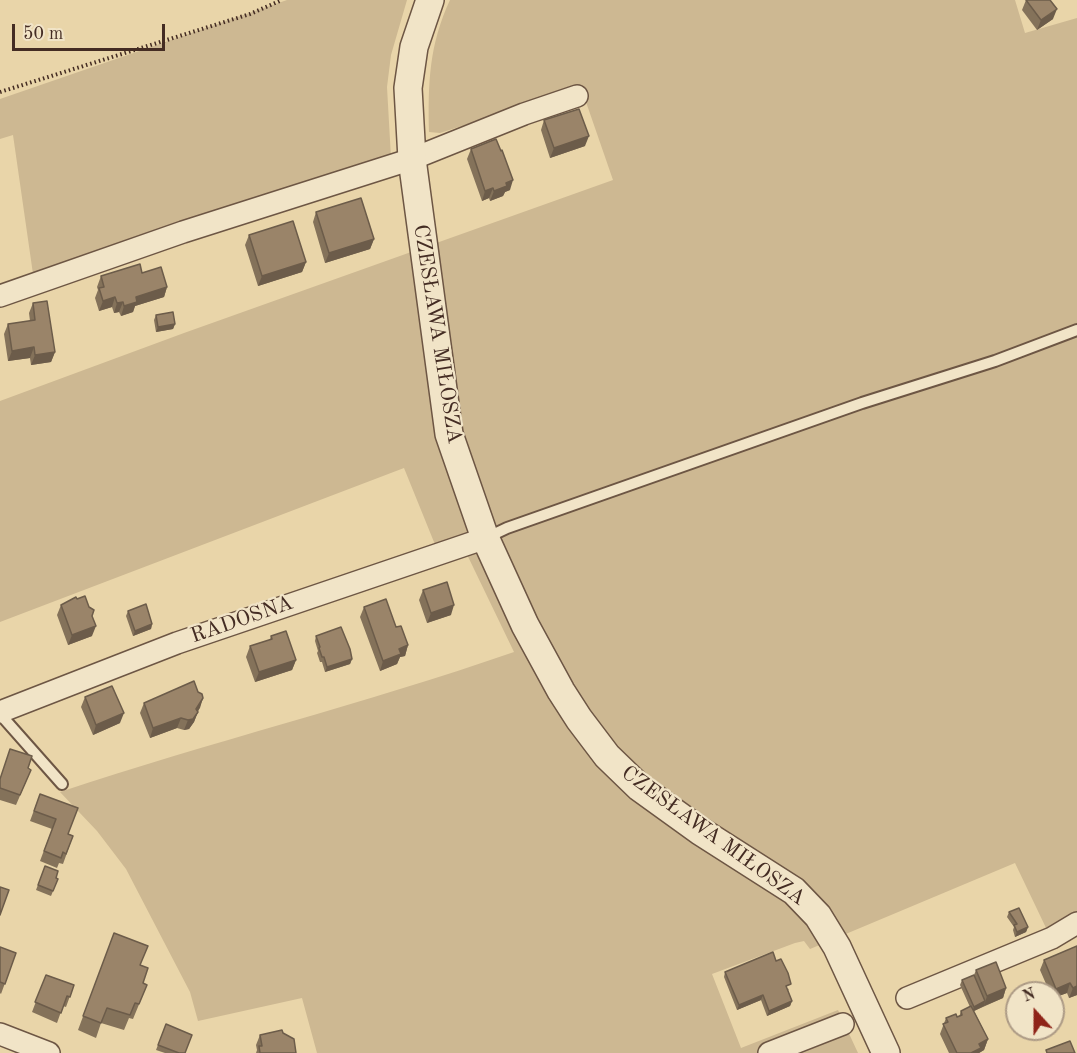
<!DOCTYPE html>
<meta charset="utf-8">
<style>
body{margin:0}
#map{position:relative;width:1077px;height:1053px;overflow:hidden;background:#e9d5a9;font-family:"Old Standard TT",serif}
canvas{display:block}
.north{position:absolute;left:1005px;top:981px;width:60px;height:60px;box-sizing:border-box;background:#f1e4c7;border:2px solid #ac9a85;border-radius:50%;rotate:339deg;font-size:16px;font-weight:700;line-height:24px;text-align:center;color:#442c23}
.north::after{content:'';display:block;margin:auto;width:21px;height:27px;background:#8f2418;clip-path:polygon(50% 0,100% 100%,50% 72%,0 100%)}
.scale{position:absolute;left:12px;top:24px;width:153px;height:27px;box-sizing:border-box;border:3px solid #442c23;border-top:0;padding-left:8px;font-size:18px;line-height:21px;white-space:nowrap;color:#442c23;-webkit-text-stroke:4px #f1e4c7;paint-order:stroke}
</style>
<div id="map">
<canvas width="1077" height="1053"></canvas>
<div class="north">N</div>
<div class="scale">50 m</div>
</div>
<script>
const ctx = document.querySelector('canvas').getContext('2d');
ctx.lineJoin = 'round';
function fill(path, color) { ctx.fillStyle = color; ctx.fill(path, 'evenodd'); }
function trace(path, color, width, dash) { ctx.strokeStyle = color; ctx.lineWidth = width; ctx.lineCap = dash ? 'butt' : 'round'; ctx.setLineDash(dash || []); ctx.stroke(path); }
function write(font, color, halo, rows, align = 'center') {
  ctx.font = font + ' "Old Standard TT",serif'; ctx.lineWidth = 4.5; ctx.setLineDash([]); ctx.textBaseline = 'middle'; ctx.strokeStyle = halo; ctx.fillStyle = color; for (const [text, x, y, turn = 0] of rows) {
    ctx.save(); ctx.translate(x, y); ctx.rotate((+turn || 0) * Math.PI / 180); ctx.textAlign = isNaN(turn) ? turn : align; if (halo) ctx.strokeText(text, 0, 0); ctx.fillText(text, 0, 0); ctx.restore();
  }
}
fill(new Path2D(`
 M287,0H407L391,55L387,87L391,158L33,274L13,135L0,139V99Z
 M450,0H1015L1025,33L1077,18V914L1047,930L1015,863L810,949L804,941L795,943L712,974L741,1048L838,1010L858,1053H317L302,998L198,1021L190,992L126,869L97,831L60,792C210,742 364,704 514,652L460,540L436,547L404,468L0,622V401L184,333L613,180L586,102L588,98L583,87L440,133L429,132C428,83 429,45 450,0Z`), '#cdb892');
const service = new Path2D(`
 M486,538L507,528L862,403L995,361L1077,330
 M0,714L62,784`);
const minor = new Path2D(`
 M0,296L183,232L412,159L524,114L577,96
 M0,712L177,643L486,538
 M907,998L1052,938L1077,923
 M0,1034L49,1053
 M769,1053L843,1024`);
const tertiary = new Path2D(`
 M430,0L414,47L408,88L412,159L449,434L484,535L525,625L561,691L579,719L607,756L639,787L700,831L794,891L818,916L837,947L886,1053`);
trace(service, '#6d5644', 14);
trace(minor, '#6d5644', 24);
trace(tertiary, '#6d5644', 30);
trace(new Path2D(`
 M0,92L250,14L282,0`), '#442c23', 4, [1.5, 3]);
trace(service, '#f1e4c7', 10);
trace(minor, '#f1e4c7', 21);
trace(tertiary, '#f1e4c7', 27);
fill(new Path2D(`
 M1026,0L1053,19L1037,30L1022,10Z
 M544,120L585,146L550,158L541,130Z
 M471,149L510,190L505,192L503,196L490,201L489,198L482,201L467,159Z
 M316,212L374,239L370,249L325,263L313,222Z
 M249,235L306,262L302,272L258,286L245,245Z
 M142,273L167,287L164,297L135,306L133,312L121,316L119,312L114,313L112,307L99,311L95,298L98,290L97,287L101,276Z
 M33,303L55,352L51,362L31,365L30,358L8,361L4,334L8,324L30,321L29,313Z
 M156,315L175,324L173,329L156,332L154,320Z
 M423,590L451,615L427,623L419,600Z
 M77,599L92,616V636L68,645L57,615L61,605Z
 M364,607L396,627L408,645L405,656L400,657L397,664L380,671L360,617Z
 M128,611L152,624L151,629L133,636L126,616Z
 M271,636L296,660L292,670L255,682L246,657L250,646L270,640Z
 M316,636L352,659L350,664L325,672L322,662H320L317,653L318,651L315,641Z
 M198,692L203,698L194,722L189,729L184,730L177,728L150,738L140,713L144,703Z
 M85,697L120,723L93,735L81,707Z
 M28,768L31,770L16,805L0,800V778Z
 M40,794L69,834L73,836L63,864L59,863L57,868L40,861L52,829L30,821Z
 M45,866L56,878L58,879L51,896L36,890Z
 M1009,912L1028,927L1026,932L1015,937L1013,930L1014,927L1007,917Z
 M114,933L141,965L143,983L147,985L133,1019L129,1018L124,1030L101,1023L96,1038L78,1030Z
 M1077,946V995L1069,998L1067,993L1053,998V993H1050L1040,970L1044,960Z
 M0,947L16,953L1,994L0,993Z
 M976,970L1006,988L1003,998L974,1011L988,1039L984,1050L979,1053H949L940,1034L946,1018L957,1017H959L961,1011L970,1007L960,985L962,980L974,975Z
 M725,972L789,989L788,990L792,1001L790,1006L767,1016L761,1000L737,1010L724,977Z
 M46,975L74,985L66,1007L63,1006L57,1023L32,1012Z
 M166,1024L185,1053H165L156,1050Z
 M283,1033L296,1053H256L257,1050L256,1045L260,1035Z`), '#84725a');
fill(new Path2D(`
 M1057,9L1053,19L1037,30L1041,20Z
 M589,136L585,146L550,158L554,148Z
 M513,180L510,190L505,192L503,196L490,201L494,191L506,183Z
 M493,188L489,198L482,201L485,191Z
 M374,239L370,249L325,263L329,253Z
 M306,262L302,272L258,286L262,276Z
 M167,287L164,297L135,306L133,312L121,316L124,306L136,297Z
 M115,297L112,307L99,311L103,301Z
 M123,302L119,312L114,313L117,303Z
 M175,324L173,329L156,332L158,327Z
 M34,347L30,358L8,361L12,351Z
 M55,352L51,362L31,365L35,355Z
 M454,605L451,615L427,623L431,613Z
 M152,624L151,629L133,636L135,631Z
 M96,626L92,636L68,645L72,635Z
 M408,645L405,656L400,657L397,664L380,671L383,661L399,649Z
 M352,659L350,664L325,672L327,667Z
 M296,660L292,670L255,682L259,672Z
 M203,698L200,708L194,717L198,712L194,722L189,729L184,730L188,720Z
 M124,713L120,723L93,735L96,725Z
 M181,718L177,728L150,738L153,728Z
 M1028,927L1026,932L1015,937L1017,932Z
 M1070,983L1067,993L1053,998L1056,989Z
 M1077,985V995L1069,998L1073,988Z
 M1006,988L1003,998L984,1006L987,996Z
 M763,995L761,1000L737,1010L739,1005Z
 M792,1001L790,1006L767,1016L769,1011Z
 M985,1001L984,1006L972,1012L974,1007Z
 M988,1039L984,1050L979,1053H971L979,1044Z`), '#6c5c4a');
const building = new Path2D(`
 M1026,0H1050L1057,9L1041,20Z
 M579,109L589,136L554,148L544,120Z
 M496,139L501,151L502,150L513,180L506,183L507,186L494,191L493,188L485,191L471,149Z
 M361,198L374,239L329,253L316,212Z
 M293,221L306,262L262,276L249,235Z
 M140,264L142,273L161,267L167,287L136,297L137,302L124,306L123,302L117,303L115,297L103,301L99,288L104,287L101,276Z
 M47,301L55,352L35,355L34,347L12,351L8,324L35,320L33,303Z
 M173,312L175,324L158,327L156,315Z
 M447,582L454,605L431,613L423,590Z
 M85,596L89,607L94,610L92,616L96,626L72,635L61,605L76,597L77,599Z
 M386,599L396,627L401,626L408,645L399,649L401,654L383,661L364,607Z
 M146,604L152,624L135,631L128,611Z
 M341,627L350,649L352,659L327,667L324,657H322L319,648L320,647L316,636Z
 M286,631L296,660L259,672L250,646L272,639L271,636Z
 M194,681L198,692L202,694L203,698L196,709L198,712L193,719L188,720L181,718L153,728L144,703Z
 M112,686L124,713L96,725L85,697Z
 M10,749L32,756L28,768L31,770L20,795L0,788V779Z
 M40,794L78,808L68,834L73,836L66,854L63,852L61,858L44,851L56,819L34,811Z
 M45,866L58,871L56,878L58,879L53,891L38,885Z
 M0,887L9,890L0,915Z
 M1019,908L1028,927L1017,932L1014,925L1017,924L1009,912Z
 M114,933L148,946L140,965L148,968L143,983L147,985L139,1004L135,1003L130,1015L107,1008L101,1023L83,1016Z
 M1077,946V986L1073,988L1070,983L1056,989L1044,960Z
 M0,947L16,953L5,984L0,982Z
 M773,952L776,961L781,959L788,973L791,984L786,986L792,1001L769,1011L763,995L739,1005L725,972Z
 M996,962L1006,988L987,996L976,970Z
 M46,975L74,985L70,997L67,996L61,1013L35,1002Z
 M974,975L985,1001L974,1007L962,980Z
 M971,1006L988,1039L979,1044L981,1048L971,1053H957L943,1024L948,1022L946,1018L956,1014L957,1017L962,1015L961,1011Z
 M166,1024L192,1035L185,1053H179L158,1045Z
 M282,1030L283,1033L294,1039L296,1053H260L259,1046H262L260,1035Z
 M1070,1041L1075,1053H1047L1046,1050Z`);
fill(building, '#9a8469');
trace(building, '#6c5c4a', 1.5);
write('21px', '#442c23', '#f1e4c7', [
 ["CZESŁAWA MIŁOSZA",437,334,81],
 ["RADOSNA",242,620,-19],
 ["CZESŁAWA MIŁOSZA",713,836,36]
]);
</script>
